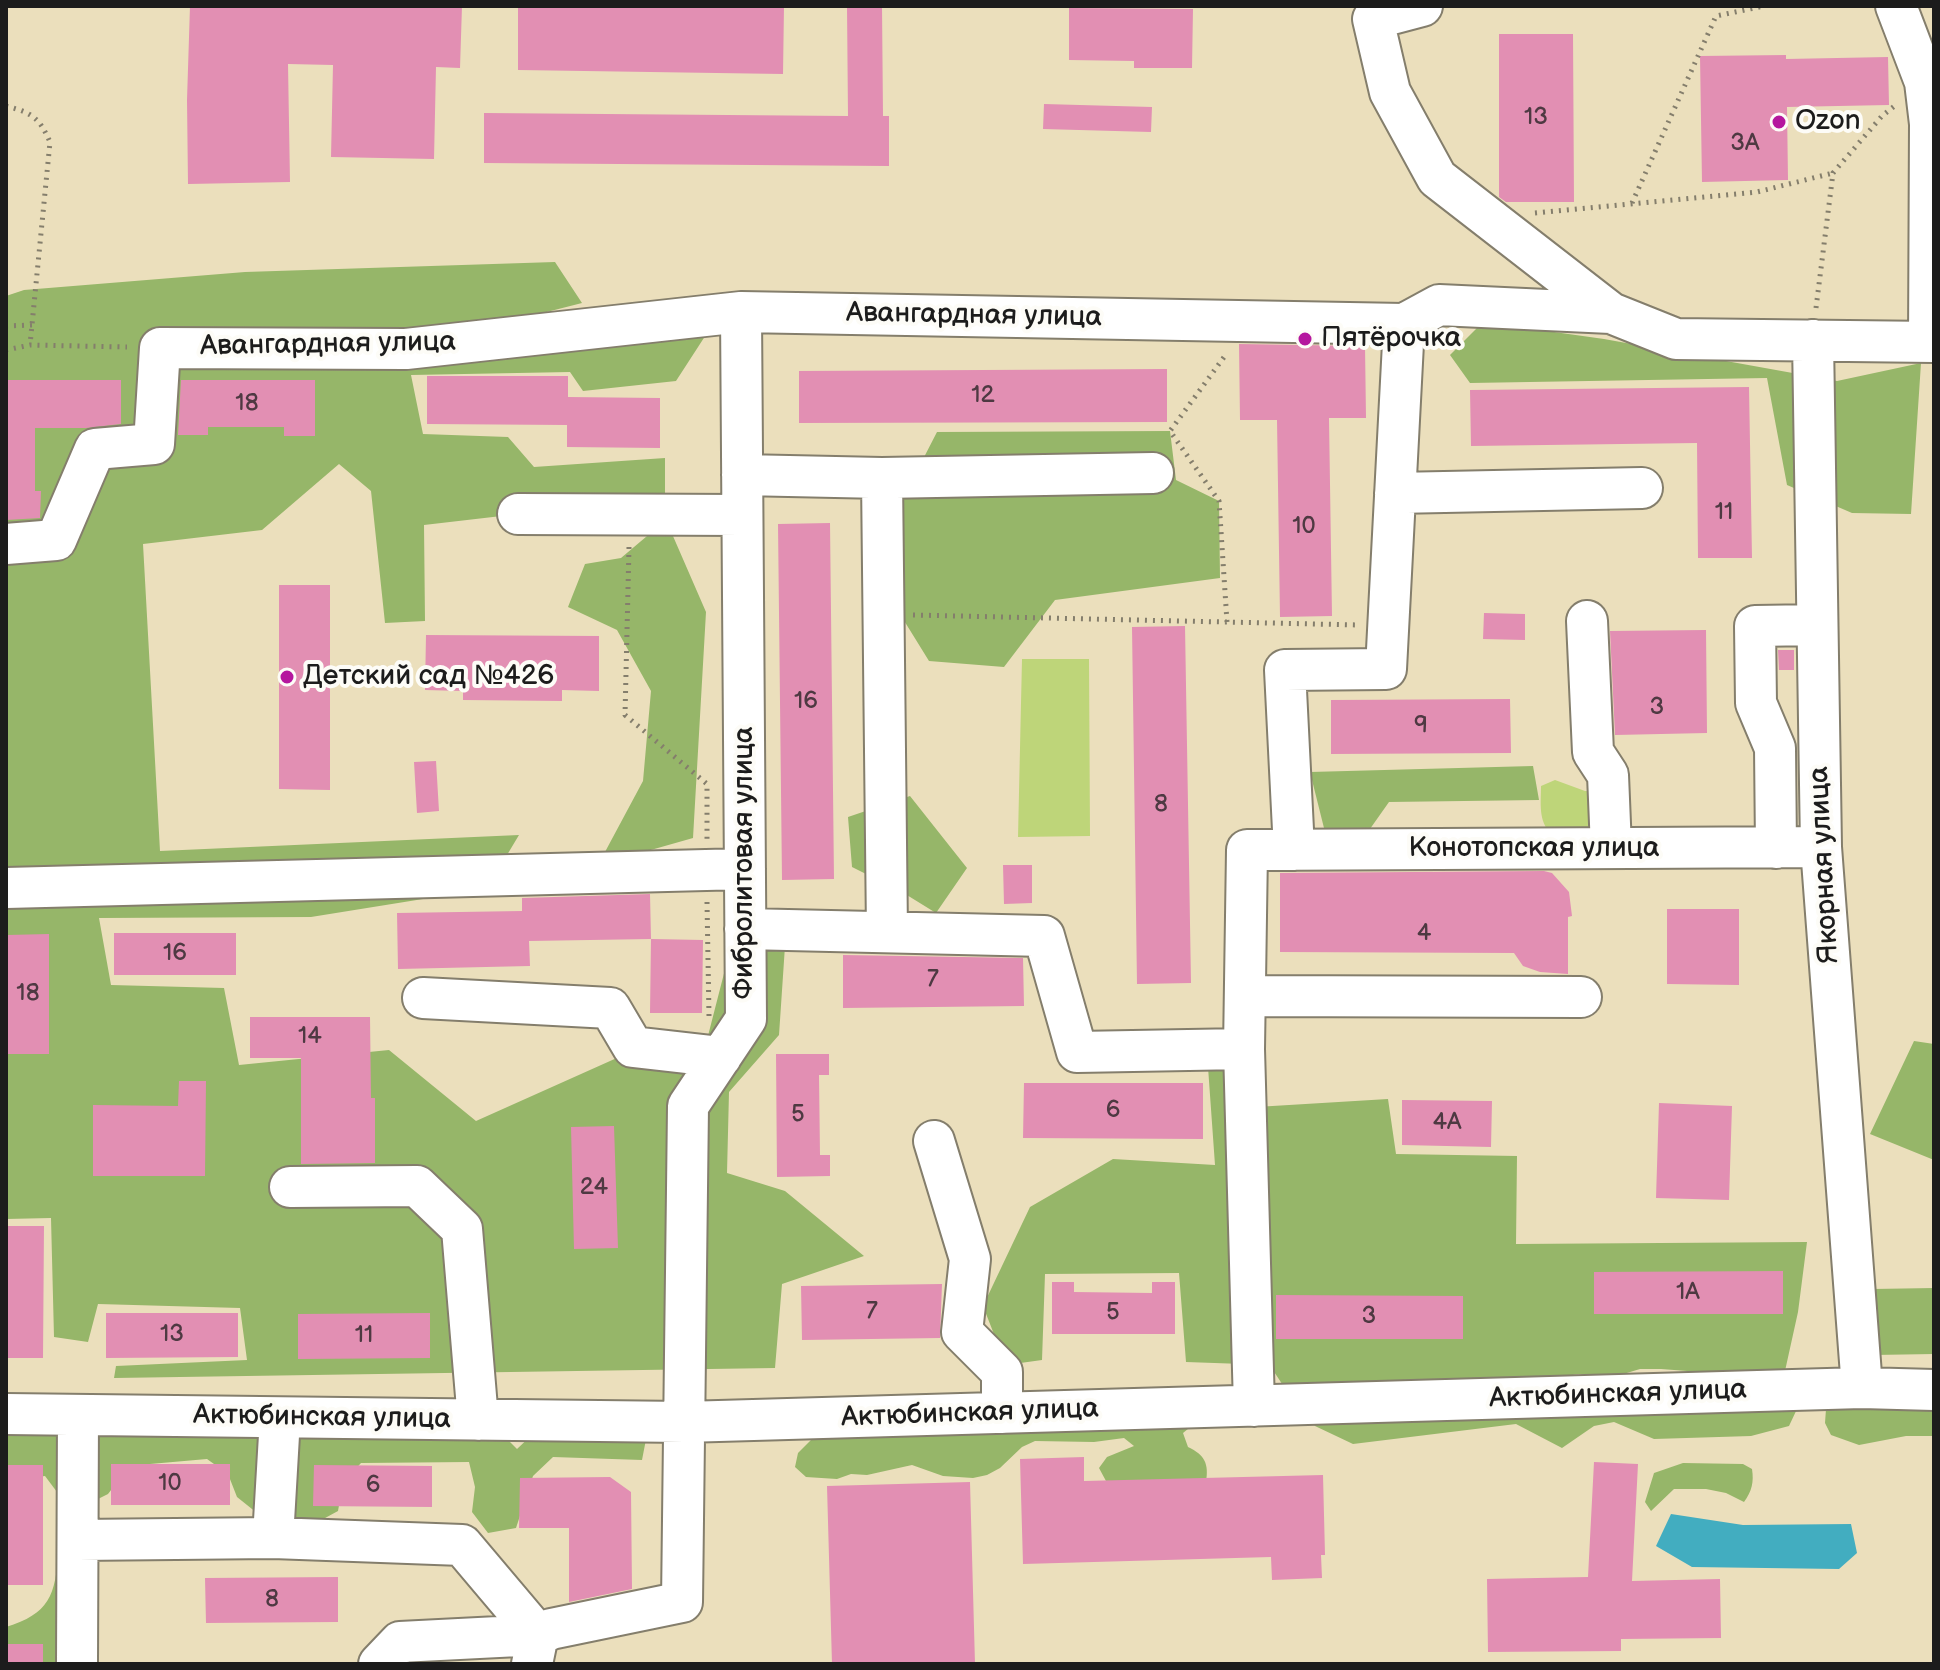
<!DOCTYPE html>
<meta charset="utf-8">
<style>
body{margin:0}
#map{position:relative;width:1940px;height:1670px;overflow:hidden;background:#ebdfbc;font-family:"Balsamiq Sans",sans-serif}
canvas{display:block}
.frame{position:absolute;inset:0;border:8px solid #1c1c1c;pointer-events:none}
</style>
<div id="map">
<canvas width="1940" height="1670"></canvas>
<div class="frame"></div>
</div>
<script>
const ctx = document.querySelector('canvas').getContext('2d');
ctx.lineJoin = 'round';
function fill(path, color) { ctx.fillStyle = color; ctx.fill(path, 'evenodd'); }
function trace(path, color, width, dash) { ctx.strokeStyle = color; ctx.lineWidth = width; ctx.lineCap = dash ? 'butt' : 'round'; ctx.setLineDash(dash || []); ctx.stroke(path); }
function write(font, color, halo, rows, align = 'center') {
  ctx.font = font + ' "Balsamiq Sans",sans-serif'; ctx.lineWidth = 8; ctx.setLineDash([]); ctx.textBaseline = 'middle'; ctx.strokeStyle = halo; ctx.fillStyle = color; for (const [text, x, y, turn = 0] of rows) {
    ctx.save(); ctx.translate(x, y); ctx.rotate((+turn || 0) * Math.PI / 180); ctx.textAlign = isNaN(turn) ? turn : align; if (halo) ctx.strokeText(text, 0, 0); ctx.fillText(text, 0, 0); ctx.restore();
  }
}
fill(new Path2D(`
 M1022,659H1089L1090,836L1018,837Z
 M1555,780L1585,791L1607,792V837L1551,833C1538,822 1541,802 1541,786Z`), '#bed579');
fill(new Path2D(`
 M555,262L582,303L476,330L711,327L676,381L583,391L570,372L411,375L423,434L508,437L534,467L665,458V497L424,525L425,621L385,623L371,491L339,464L262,530L143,544L160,851L519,835L501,865L454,894L311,917L99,918L111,985L224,988L239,1065L389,1050L476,1121L619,1057L700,1067L730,950L785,946L779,1035L729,1092L727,1173L785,1191L864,1256L782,1284L775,1368L114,1378L116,1366L247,1360L240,1308L98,1304L88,1342L54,1337L51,1218L6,1219V296L24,290L245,272Z
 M1483,322L1604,339L1837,381L1921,363L1911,514L1852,513L1787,485L1767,378L1470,383L1450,355Z
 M1170,431L1176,480L1219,501L1220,578L1055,600L1004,667L929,661L869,564L937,432Z
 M666,520L706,612L693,838L598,865L643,781L651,691L617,630L568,607L585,564L621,558Z
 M1533,766L1539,800L1389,802L1365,836L1325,832L1310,772Z
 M910,796L967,868L936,913L902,892L852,867L848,817Z
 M1914,1041L1934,1044V1160L1870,1134Z
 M1240,1063L1243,1364L1186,1362L1179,1273L1045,1274L1042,1360L1006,1365L983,1306L1030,1207L1113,1159L1215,1165L1208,1067Z
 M1388,1099L1396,1154L1517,1156L1516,1244L1807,1242L1798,1312L1783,1380L1722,1378L1700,1372L1661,1369H1640L1620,1375L1579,1374L1559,1377L1797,1409L1789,1426L1751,1436L1654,1439L1614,1422L1594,1426L1562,1448L1516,1424L1353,1444L1315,1426L1292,1399L1261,1352L1256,1107Z
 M1934,1288V1354L1873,1355V1289Z
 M1934,1400V1436H1906L1859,1445L1831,1435L1825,1423L1826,1409Z
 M6,1421L499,1431L517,1449L536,1431L648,1429L642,1460L553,1457L533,1476L516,1528L488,1533L472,1512L475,1487L469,1462L361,1463L343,1483L338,1511L314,1524L257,1513L237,1497L228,1474L207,1459L150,1464L125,1472L108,1494L84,1506L60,1496L45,1476L6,1481Z
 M1194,1424L1183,1433L1188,1447C1205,1455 1209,1464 1206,1482L1106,1481L1099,1468L1107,1457L1134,1446L1124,1438L1094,1442L1035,1441L1022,1447L1000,1468L987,1475L973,1478L943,1476L912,1465L867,1475L851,1474L837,1479L806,1477L795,1467L798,1453L817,1434Z
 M1683,1463L1743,1464L1752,1469C1754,1482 1752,1491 1744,1502L1726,1493L1706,1489H1674L1651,1511L1645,1502L1654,1473Z
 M58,1552L96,1664H6V1627C49,1614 56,1595 58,1552Z`), '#96b669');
fill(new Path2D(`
 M1671,1514L1743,1525L1851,1524L1857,1553L1839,1569L1692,1567L1656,1546Z`), '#42adc0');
fill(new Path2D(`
 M190,6H462L460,68L436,67L434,159L331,157L333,65L288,64L290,182L188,184L187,100Z
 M518,6H784L783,74L518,70Z
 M847,6H882L883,116H889V166L484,163V113L848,116Z
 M1069,8L1193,9L1192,68H1134V61L1069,60Z
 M1499,34H1573L1574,202H1506L1499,197Z
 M1786,55V59L1888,57L1889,105L1787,107L1788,180L1702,182L1700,56Z
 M1044,104L1152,107L1151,132L1043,129Z
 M1239,344L1365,346L1366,418H1329L1332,616L1280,617L1277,420H1240Z
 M1167,369V422L799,423V371Z
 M427,376H568V397L660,398V448L567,447V425L427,424Z
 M6,380H121V424L86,428H35V491H41L40,518L6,520Z
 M181,380H315V436H284V427H208V435H178Z
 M1749,387L1752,558H1698L1697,443L1471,446L1470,390Z
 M830,523L834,879L782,880L778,524Z
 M279,585H330V790L279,789Z
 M1484,613L1525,614V640L1483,639Z
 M1185,626L1191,983L1137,984L1132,627Z
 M1706,630L1707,733L1615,735L1610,631Z
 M426,635L599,636V691L562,690V701L463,700V691L425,690Z
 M1778,650H1794V670H1779Z
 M1510,699L1511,753L1331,754V700Z
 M436,761L439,811L417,813L414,762Z
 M1003,865H1032V903L1004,904Z
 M1544,871L1552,873L1569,892L1572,916L1568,917V974L1540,972L1523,966L1514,953L1280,952V873Z
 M650,894L651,939L529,941L530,966L398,969L397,913L522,911V898Z
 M1667,909H1739V985L1667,984Z
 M114,933H236V975H114Z
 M49,934V1054H7V935Z
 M651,939L703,940L702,1013H650Z
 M843,955L1023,958L1024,1006L843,1008Z
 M250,1017H370L371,1098H375V1163L301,1164V1058H250Z
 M776,1054H829V1075H819L820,1155H830V1176L777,1177Z
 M179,1081H206L205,1176H93V1105L178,1106Z
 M1024,1083H1203V1139L1023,1138Z
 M1402,1100L1492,1101L1491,1147L1402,1145Z
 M1659,1103L1732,1106L1729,1200L1656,1198Z
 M614,1126L618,1248L574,1249L571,1127Z
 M6,1226H44L43,1358H6Z
 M1783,1271V1314H1594V1272Z
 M1052,1282H1074V1292L1152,1293V1282H1175V1334H1052Z
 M942,1284L940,1338L802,1340L801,1286Z
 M1276,1295L1463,1296V1339H1276Z
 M106,1313H238V1357L106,1358Z
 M430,1313V1358L298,1359V1314Z
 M1084,1457V1481L1323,1475L1325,1555H1321L1322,1578L1272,1580L1271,1557L1023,1564L1020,1459Z
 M1594,1462L1638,1464L1632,1581L1720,1579L1721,1638L1621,1639V1651L1488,1652L1487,1579L1588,1577Z
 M111,1464H230V1505H111Z
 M6,1465H43V1585H6Z
 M314,1465L432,1466V1507L313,1506Z
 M610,1477L631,1492L632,1589L569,1602V1528H519L520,1478Z
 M970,1482L975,1664H832L827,1486Z
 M338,1577V1622L206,1623L205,1578Z
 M6,1644H43V1664H6Z`), '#e28fb3');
const minor = new Path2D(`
 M1422,6L1373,19L1390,92L1437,178L1611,313
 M1896,6L1925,82L1930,124L1929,342
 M1813,340L1821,847L1862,1388
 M742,475L882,478L887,932
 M882,478L1153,473
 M1395,493L1642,488
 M518,514L742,515
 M6,544L56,540L95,449L154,444L160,348L406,349L741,312L1404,324L1439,305L1611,313L1676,339L1934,342
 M1587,621L1593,752L1608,775L1611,848
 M1776,848L1775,748L1756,703L1755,626L1817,625
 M1294,850L1285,670L1386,669L1404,324
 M6,888L745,869
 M745,929L1044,936L1077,1052L1244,1049L1247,850L1821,847
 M1245,996L1581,997
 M423,998L610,1008L633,1047L721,1057
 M1244,1049L1254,1406
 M934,1141L970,1259L962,1332L1002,1372V1413
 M290,1187L417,1186L462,1229L478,1420
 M6,1414L684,1422L1862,1388L1934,1390
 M280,1418L273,1538L462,1545L538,1635L400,1642L379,1664
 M78,1540L273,1538
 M77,1664L78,1415
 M532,1664L538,1635L551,1629L682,1602L688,1106L746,1019L741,312`);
trace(minor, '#847e6c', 44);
trace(new Path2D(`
 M6,106C32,113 39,117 50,142L30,345
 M1632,203L1716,16L1764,6
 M1535,213L1757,192L1833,173
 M1816,308L1833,173L1882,116L1897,104
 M6,326L32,325
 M6,350L30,345L127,347
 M629,547L625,715L707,784V840
 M913,615L1359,625
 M1227,622L1219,501L1170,431L1227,353
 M707,902L709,1016`), '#847e6c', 5, [2, 6]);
trace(minor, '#fff', 40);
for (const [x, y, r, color] of [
 [1779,122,8,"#b5179e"],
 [1305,339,8,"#b5179e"],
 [287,677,8,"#b5179e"]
]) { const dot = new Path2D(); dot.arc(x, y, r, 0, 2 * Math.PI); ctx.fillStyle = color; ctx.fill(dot); trace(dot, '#fdfcf7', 3); }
write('24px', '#4e3942', null, [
 ["13",1536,118],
 ["3А",1745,144],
 ["12",983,396],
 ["18",247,404],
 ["11",1724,513],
 ["10",1304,527],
 ["16",806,702],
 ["3",1657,708],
 ["9",1421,726],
 ["8",1161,805],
 ["4",1424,934],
 ["16",175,954],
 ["7",933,980],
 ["18",28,994],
 ["14",310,1037],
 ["6",1113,1111],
 ["5",798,1115],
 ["4А",1447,1123],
 ["24",594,1188],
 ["1А",1688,1293],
 ["7",872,1312],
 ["5",1113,1313],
 ["3",1369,1317],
 ["13",172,1335],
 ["11",364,1336],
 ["10",170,1484],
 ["6",373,1486],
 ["8",272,1600]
]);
write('28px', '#1c1c1c', '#fdfcf7', [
 ["Ozon",1795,122],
 ["Пятёрочка",1321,339],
 ["Детский сад №426",303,677]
], 'left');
write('28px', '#1c1c1c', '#fdfcf7', [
 ["Авангардная улица",974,316,1],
 ["Авангардная улица",328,345,-1],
 ["Конотопская улица",1534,849],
 ["Фибролитовая улица",745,863,-90],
 ["Якорная улица",1825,865,-93],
 ["Актюбинская улица",1618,1395,-2],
 ["Актюбинская улица",970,1414,-2],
 ["Актюбинская улица",322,1418,1]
]);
</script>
